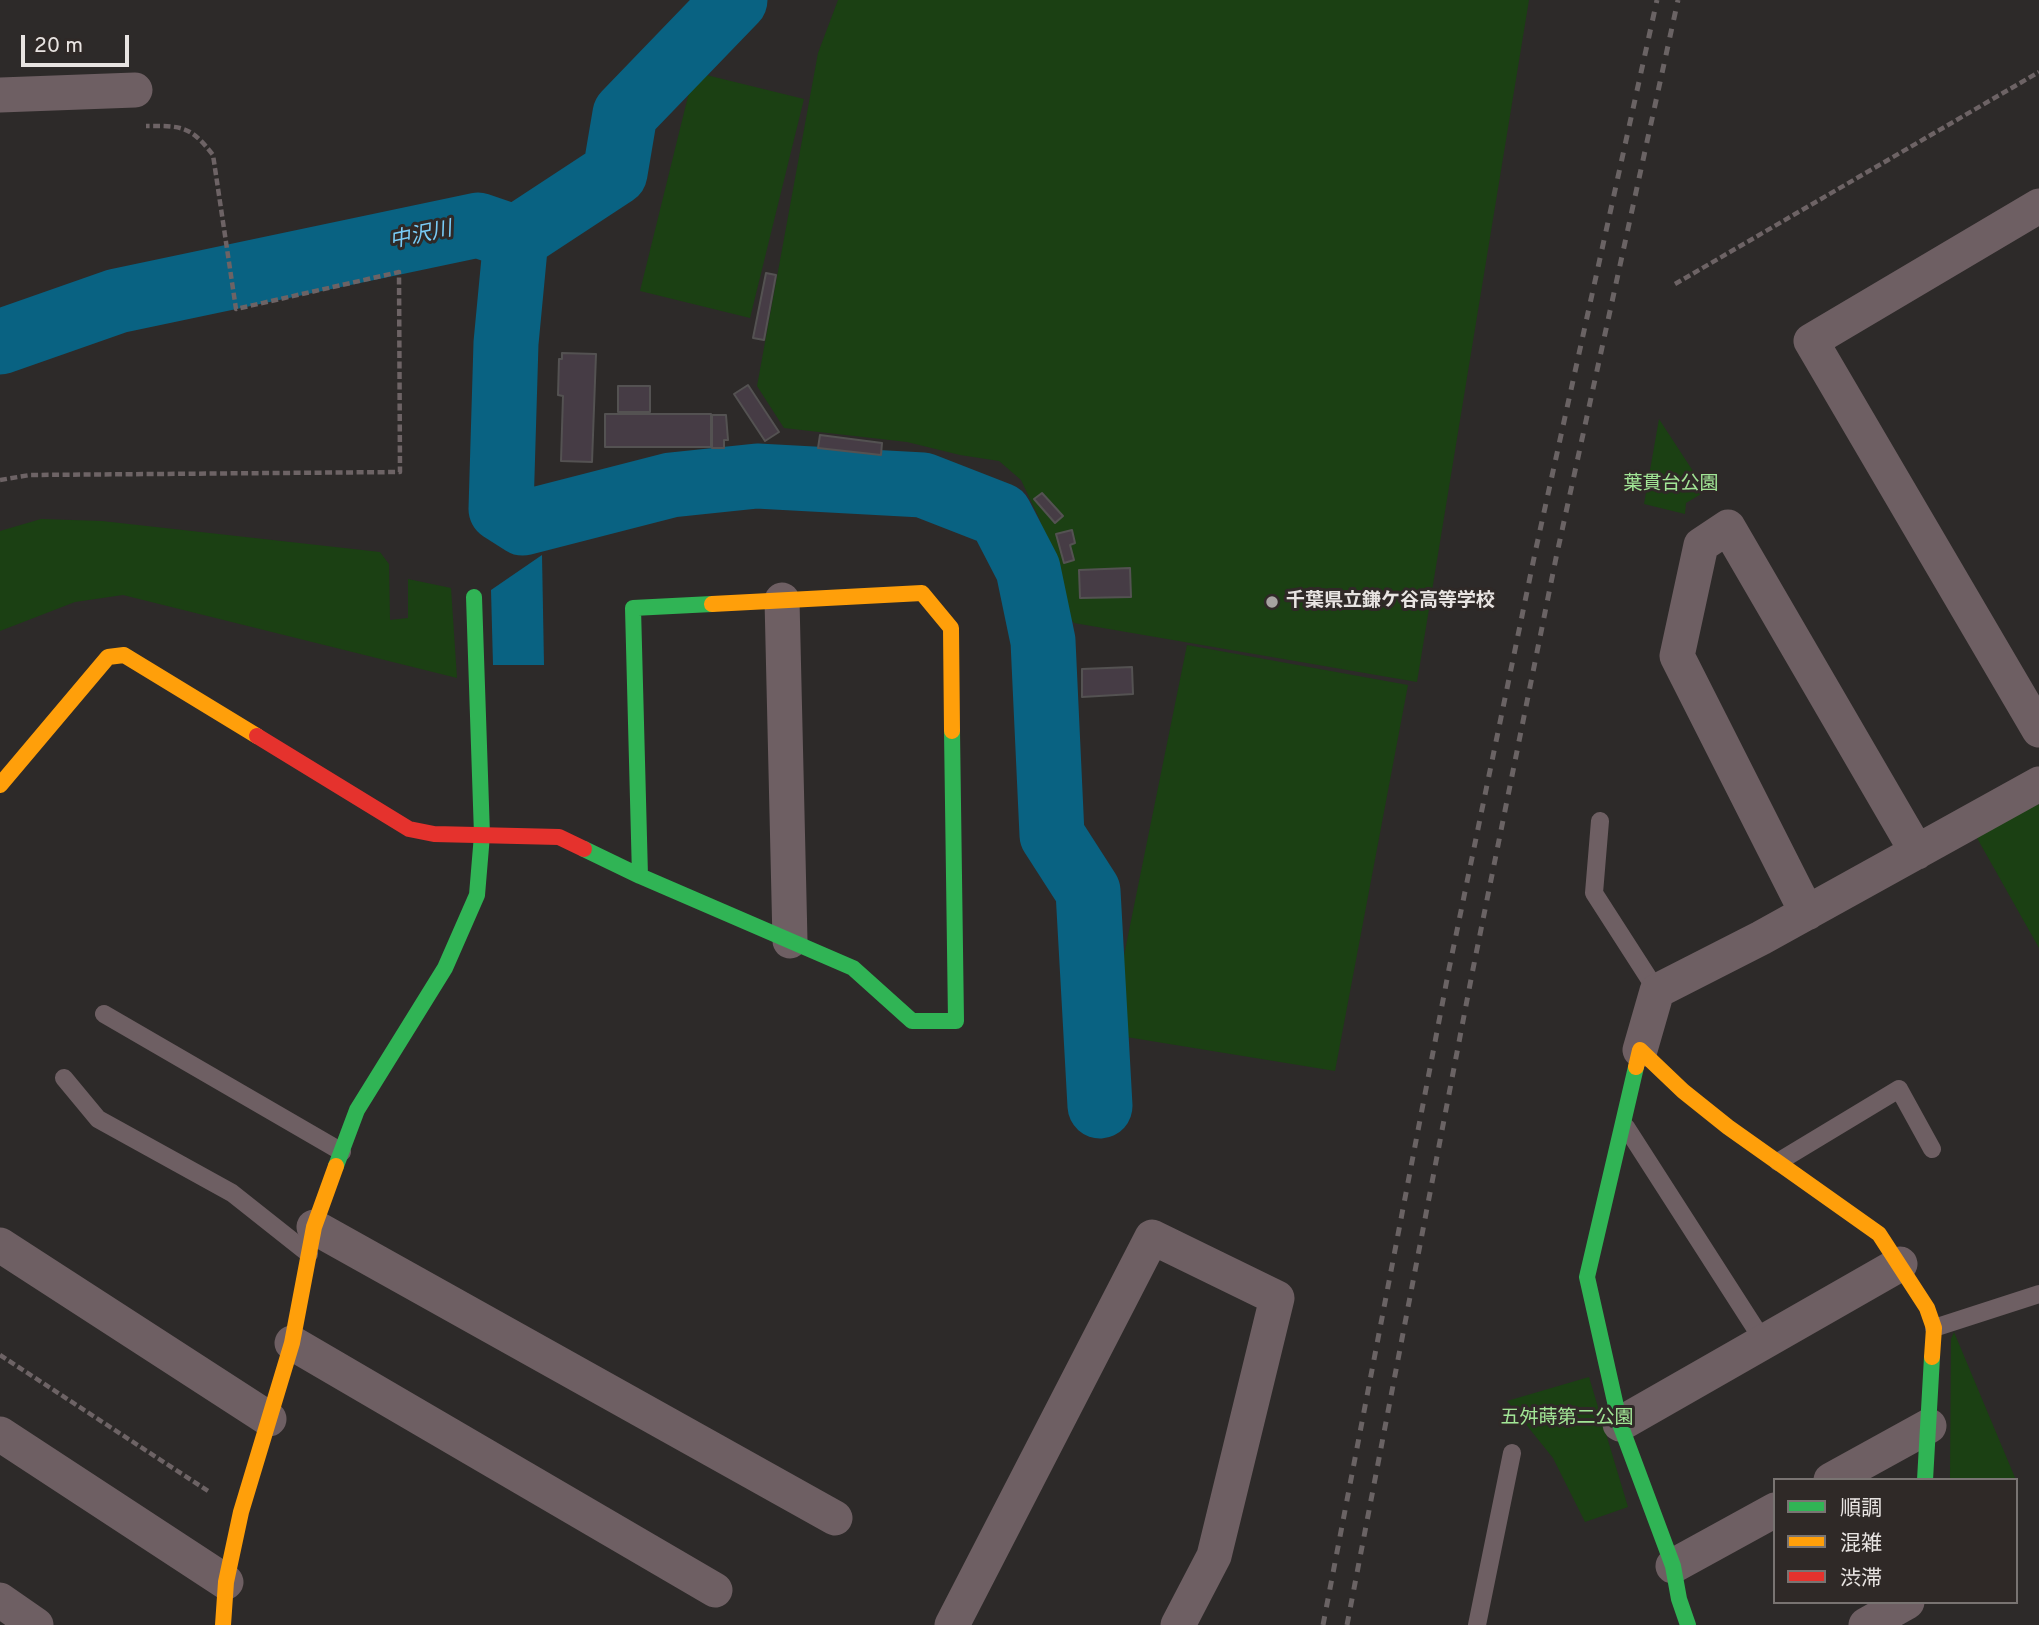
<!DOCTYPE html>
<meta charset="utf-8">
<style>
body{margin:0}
#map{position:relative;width:2039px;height:1625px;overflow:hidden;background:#2d2a29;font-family:Overpass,"Noto Sans JP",sans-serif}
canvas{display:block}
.legend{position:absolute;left:1773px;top:1478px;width:245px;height:126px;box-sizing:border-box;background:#2f2927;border:2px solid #797472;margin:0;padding:9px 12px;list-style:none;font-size:21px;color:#e8e4e2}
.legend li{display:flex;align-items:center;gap:14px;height:35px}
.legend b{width:35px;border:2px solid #797472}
.scale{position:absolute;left:21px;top:35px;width:108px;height:32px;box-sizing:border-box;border:4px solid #e8e4e2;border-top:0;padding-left:9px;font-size:21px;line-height:24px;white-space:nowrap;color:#e8e4e2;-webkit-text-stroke:5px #2f2927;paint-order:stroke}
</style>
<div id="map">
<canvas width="2039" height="1625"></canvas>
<ul class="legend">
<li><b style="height:9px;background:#30b455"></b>順調</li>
<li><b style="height:9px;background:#ff9f0a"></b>混雑</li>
<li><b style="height:9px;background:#e5322d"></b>渋滞</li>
</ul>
<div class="scale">20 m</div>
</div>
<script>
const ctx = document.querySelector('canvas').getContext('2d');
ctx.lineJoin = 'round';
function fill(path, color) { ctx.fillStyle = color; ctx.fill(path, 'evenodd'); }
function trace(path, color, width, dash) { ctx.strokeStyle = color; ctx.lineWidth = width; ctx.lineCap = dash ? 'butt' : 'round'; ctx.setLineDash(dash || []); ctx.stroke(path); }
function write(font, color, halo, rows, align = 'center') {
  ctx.font = font + ' Overpass,"Noto Sans JP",sans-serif'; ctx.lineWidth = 6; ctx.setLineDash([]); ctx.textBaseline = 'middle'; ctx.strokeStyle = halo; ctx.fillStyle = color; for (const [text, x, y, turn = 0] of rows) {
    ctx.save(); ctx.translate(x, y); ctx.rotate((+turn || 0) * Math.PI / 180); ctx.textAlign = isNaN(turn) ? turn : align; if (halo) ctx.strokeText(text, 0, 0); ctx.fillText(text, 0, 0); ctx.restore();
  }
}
fill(new Path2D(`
 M838,0H1529L1417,682L1074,623L1056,599L1040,520L1021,480L999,461L960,455L907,442L784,428L757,386L818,53Z
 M694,72L804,99L750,318L640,291Z
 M1659,419L1706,491L1686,503L1685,514L1644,504Z
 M41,519L102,521L380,552L389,564L390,620L408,618V579L451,588L457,678L123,595L75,602L0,631V531Z
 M1187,645L1408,685L1335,1071L1108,1034Z
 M2038,801L2039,806V948L1977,838Z
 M1954,1332L2016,1480H1950L1951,1339Z
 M1589,1377L1628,1507L1585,1522L1553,1458L1507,1401Z`), '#1b4013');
fill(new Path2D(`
 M542,555L544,665H493L491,590Z`), '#096282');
trace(new Path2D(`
 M516,238L506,343L501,509L523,523L671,485L757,476L923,485L1000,515L1028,569L1043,641L1052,835L1088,891L1100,1106
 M0,342L117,301L478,225L516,238L615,173L625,114L735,0`), '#096282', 65);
const building = new Path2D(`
 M766,273L776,275L764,340L753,338Z
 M562,353L596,354L592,462L561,461L563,396L558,395L559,359H562Z
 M748,385L779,432L765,441L734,394Z
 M618,386H650V412H618Z
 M605,414H711V447H605Z
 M712,415H726L728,440H724V448H712Z
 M820,435L882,443L881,455L818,448Z
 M1042,493L1063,516L1055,523L1034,499Z
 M1072,530L1075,543L1070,545L1074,560L1064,563L1056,534Z
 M1130,568L1131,597L1080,598L1079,570Z
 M1132,667L1133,694L1082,697V669Z`);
fill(building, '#463c45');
trace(building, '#545252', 2);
trace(new Path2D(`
 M1675,284L2039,72
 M0,480L30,475L400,472L399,272L236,309L213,155C190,125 181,126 146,126
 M0,1355L208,1491`), '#6d6365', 4.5, [7, 3.5]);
trace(new Path2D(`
 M1600,821L1594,893L1657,991
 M104,1014L342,1152
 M64,1078L98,1119L232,1193L309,1254
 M1626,1127L1764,1342
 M1778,1162L1899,1089L1932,1149
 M1934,1328L2039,1294
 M1477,1625L1512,1453`), '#6e5f63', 18);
trace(new Path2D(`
 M0,95L135,90
 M2039,206L1811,341L2039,730
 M782,600L790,941
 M1807,913L1677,656L1701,545L1728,527L1917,852
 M1640,1050L1657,991L1761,938L2039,784
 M314,1227L835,1518
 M0,1245L269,1419
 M292,1343L715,1590
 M1620,1424L1900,1264
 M0,1434L226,1582
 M1831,1480L1929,1426
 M1673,1566L1775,1510
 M0,1600L36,1625
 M952,1625L1152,1237L1277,1298L1214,1556L1178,1625
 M1866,1625L1907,1602`), '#6e5f63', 35);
trace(new Path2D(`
 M584,849L640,876L853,968L912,1021H956L952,731
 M640,876L633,608L712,604
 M1636,1067L1587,1277L1620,1424L1673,1566L1679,1599L1688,1625
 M336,1166L357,1110L445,968L477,895L482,835L474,597
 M1925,1480L1932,1357`), '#30b455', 16);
trace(new Path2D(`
 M712,604L922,593L951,628L952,731
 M0,785L108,657L124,655L257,736
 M1636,1067L1640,1050L1683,1091L1728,1127L1879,1234L1927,1308L1934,1328L1932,1357
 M223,1625L226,1582L241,1512L292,1343L314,1227L336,1166`), '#ff9f0a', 16);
trace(new Path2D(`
 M257,736L409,829L434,834L559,837L584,849`), '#e5322d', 16);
trace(new Path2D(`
 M1323,1625L1449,969L1535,553L1657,0
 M1347,1625L1473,969L1556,558L1678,0`), '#6a6364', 5, [9, 9]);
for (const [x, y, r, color] of [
 [1272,602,7,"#a7a3a1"]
]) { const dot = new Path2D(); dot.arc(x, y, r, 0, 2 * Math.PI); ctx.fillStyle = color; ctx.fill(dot); trace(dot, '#2f2927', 2.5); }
write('19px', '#a2e696', '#2f2927', [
 ["葉貫台公園",1671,485],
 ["五舛蒔第二公園",1567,1419]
]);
write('bold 19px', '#e8e4e2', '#2f2927', [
 ["千葉県立鎌ケ谷高等学校",1286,602]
], 'left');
write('italic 21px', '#79ccf7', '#2f2927', [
 ["中沢川",421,237,-12]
]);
</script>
